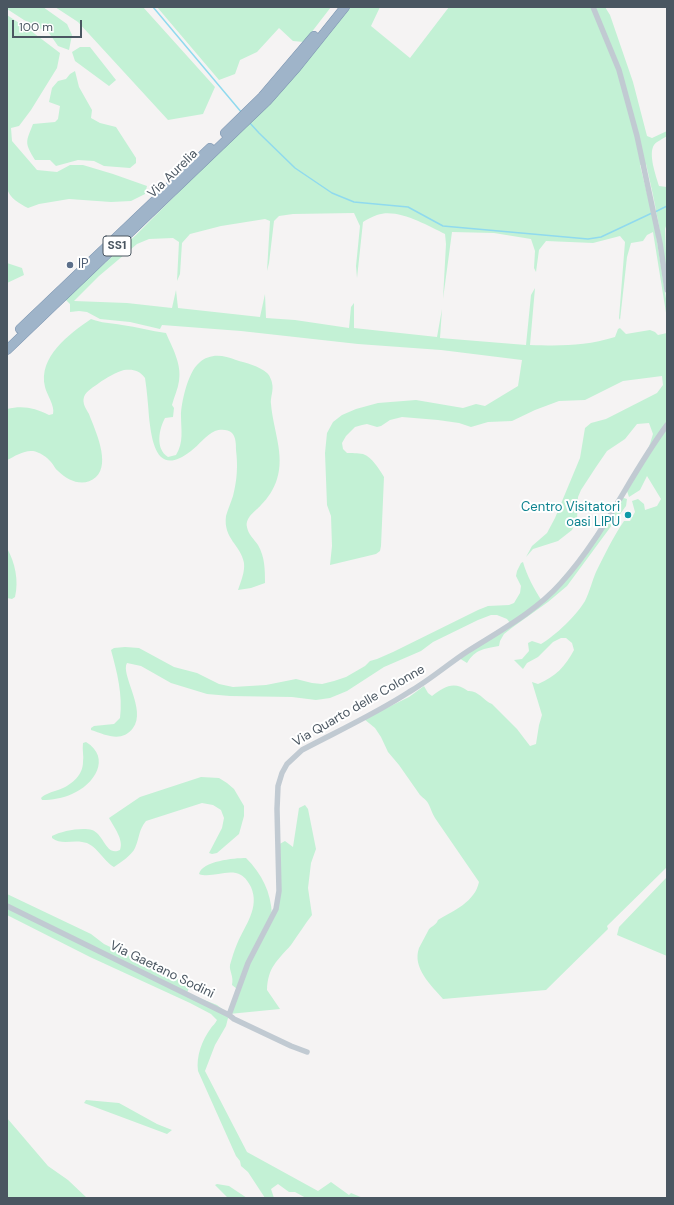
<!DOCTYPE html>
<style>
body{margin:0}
#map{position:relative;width:674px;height:1205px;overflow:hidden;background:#f5f3f3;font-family:"DM Sans",sans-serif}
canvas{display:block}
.frame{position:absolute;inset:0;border:8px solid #4a5661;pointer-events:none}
.scale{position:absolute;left:12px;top:20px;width:70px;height:18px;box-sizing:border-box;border:2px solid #4a5661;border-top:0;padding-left:5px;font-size:12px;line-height:14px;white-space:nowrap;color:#4a5661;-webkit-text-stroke:3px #fff;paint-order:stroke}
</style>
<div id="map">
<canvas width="674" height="1205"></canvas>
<div class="frame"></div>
<div class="scale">100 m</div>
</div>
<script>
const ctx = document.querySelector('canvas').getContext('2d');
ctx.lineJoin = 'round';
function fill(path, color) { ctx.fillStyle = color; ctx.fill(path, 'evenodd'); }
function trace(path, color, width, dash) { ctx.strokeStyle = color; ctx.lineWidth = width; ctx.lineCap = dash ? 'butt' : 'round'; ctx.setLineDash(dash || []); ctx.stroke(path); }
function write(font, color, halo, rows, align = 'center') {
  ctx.font = font + ' "DM Sans",sans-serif'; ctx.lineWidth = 4; ctx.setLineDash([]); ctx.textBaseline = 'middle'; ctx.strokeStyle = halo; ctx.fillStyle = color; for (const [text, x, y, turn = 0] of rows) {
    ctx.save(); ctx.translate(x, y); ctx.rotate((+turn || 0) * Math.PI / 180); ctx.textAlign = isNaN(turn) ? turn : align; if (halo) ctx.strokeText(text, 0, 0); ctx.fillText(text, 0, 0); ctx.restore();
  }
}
fill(new Path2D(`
 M7,7H43L67,24L72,35L69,50L58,46L49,33L24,20L7,9Z
 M55,7H143L215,87L203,114L168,120L78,22Z
 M157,7H331L304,42L293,41L279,28L257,52L240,60L235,74L219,80Z
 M351,7H380L371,26L410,58L449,7H605L610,15L633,82L647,136L652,138L667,131V136C663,139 657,141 654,145C648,154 656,176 659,186L667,187V223L665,229L667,278C662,239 655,202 646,164L640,165L654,222L667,305V319L653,232L647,235L643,241L631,243L627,257L620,320L619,318L625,242L620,236L593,243L546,241L539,250L536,272L534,268L535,251L531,239L494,233L452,232L443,299L446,244L445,234C426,225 398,208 377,215C372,217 367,219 363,222L357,278L356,266L360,226L354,213L293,214L279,216L274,221L269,263L267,271L270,221L265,219L221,226L190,234L182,243L180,274L177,281L179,242L173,238L149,239L137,244L99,276L74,301L127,303L172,308L176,290L178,308L260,317L265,294L266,318L295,320L349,328L351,307L354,303V328L437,337L442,309L440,338L526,345L531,295L535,288L530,345C562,346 585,346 615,337L618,329L620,328L626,334L650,330L655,332L658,335L667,333V867L607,926L608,929L546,990L443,999C431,985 412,968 419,948C422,942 425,937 428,931C430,926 436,926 438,920C453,911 475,902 479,882L435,818C432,813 431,809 429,805C427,800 423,798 420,795L399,765L388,752L381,737L375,728L364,719L409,697L424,686L428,693L432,696C445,686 454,681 468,691C478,690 483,700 492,704L517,729L530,746L536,744L539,725L542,715L532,682L538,684C556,676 565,667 574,650L572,643L566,638H561L553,642L538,657L527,663L523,669L514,660L522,659L529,651L528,643L532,641L541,644C556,635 576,616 585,601C590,591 592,581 596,572C605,554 613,537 624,521H630L635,512L632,501L638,499L644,504L645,510L657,506L661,499L647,476L640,490L629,497L626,488L649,447L653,434L649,423L637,424L625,439L607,451L596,467L581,490L578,497L577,520L572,530L558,541L533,549L526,557L532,546L547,533L555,518L580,458L585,428L591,423L606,419L657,393L663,385L662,376L623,381L585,400L559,401L535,410L512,421L488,422L471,427L459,423L438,420L402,417L390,420L381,426L377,427L367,424L362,425L355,427L346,436L342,443L343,449L347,453C351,453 358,453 363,454C372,457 379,469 384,477L381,546L380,551L376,554L330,565L332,546L331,516L327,505L325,453L327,433L333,422L342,415L356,409L378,403L416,400L463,408L476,404L485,406L518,386L522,360L441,350L358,344L241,331L162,325L160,329L130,322L100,319L87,312L79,311L70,312V304L65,299L136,235L302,68Z
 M7,15L31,31L60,53L57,68L31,110L19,126L11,128L12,141L37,170L57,172L70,165H83L113,174L147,186L145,194L131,201L111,202L69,199L39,204L28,208C20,204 9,198 7,188Z
 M80,47H90L116,80L109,86L75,61L72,52Z
 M75,71L79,87L92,110L91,118L100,123L116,127L136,158V163L130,168L104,166L94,161L78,160L56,166L50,160H35C24,142 26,142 33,124L55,122L58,119L60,106L49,102L52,88L58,81L66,79L70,74Z
 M7,263L22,268L24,275L7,283Z
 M91,319C101,323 111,323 122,325C137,327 151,331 166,333C172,347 182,364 179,381C178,389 174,397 172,405L174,408L173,417L165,418C159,429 155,449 168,457L176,455C184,442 181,430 181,416C181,403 188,372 199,363C210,353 223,355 236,360C246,363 259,366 267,373C269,374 272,381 272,383C274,390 270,398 271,404C273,429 285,455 277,479C274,489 268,498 261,505C256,511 245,517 247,527C248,534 254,539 258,545C265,557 265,570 265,583L251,588L238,590C241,581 245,572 244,563C241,545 223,539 226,516C228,509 231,502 233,496C237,480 238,466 236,450C236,445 236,437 232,433C228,429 220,429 215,431C206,435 199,445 191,451C158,477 152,445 149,417C148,404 147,391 145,378C139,370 133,369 124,370C116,372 106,378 99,383C94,387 86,391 84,397C82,403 86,409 89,414C95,430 111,463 96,477C84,488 68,481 58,471C55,469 54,465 51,462C47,457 39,452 33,451C24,450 15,456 7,460V409C23,405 35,408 49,415L53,414C55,406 47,395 45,387C38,357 69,334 91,319Z
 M621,497L627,499L626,506L567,586L548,602L513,627L504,634L500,641L499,646C483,649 476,649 467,663L459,658L510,623L507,619L497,615H491L478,620L433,642L421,651L384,667L347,691L330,698L316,700L292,697L230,696L207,694L171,683L141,666L127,663C120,674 147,710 133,728C122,743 106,735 91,730V728L94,726L114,724L120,718C123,695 117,672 111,650L114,648L125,647L139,648L174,667L197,673L219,684L233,687L266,685L296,679L312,683L322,684L334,681L346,677L365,666L370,661L377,659L393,652L478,610L488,606L509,605L514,603L520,593L521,586L516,576L517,571L521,563L523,562C527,576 534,589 542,601L582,555Z
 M7,548C15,563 19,580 15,597L12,599L7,598Z
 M86,742C112,758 94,785 72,794C63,798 52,800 42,800L41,798C45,794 52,792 58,790C70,786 83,776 83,762C84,756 82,750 83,743Z
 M201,777L219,778L227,783L234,789L244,806V816L239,834L217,853L212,854L209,853L222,828L224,818L221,810L213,805L202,803L146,821C138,831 140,837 135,848C132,855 120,863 114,867C103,861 96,843 82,842C72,840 61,845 52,838V836C61,831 82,827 92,830C104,834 106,857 120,850C124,840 114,827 109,818L140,797Z
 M305,805L308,809L316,849L311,863L308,888L312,915C305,924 298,935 291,945C277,961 268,967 267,990L280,1009L229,1014L226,1026L215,1045L205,1071L247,1152L318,1191L331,1182L349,1195L351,1193L363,1198H306L295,1192H289L278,1184L271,1189L274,1198H265L248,1172L241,1166L240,1161L236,1156L198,1071C196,1056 202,1040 211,1028C213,1025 215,1024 217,1020L211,1014L190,1003L90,957L7,915V894L91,934L104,944L180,980L189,988L187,993L217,1005L229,1014L237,989L232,985C234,976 229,971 230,965C232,958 234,951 237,944C245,925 260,908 251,887C249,883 245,877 241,875C228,868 211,879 199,874C202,861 234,858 246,858C262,874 271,892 272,915C281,894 277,869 276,846L285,841L293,847L299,808Z
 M667,877V956L617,935L619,927Z
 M86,1100L119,1103L157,1124L172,1130L167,1134L84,1103Z
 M7,1118L48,1166L68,1180L87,1198H7Z
 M217,1184L229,1186L247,1198H228L215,1185Z`), '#c3f1d5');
trace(new Path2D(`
 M153,7L242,113
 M249,122L259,133L295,168L332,193L354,202L408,207L443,226L588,239L601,237L652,213
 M655,212L667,206`), '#90daee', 1.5);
const trunk = new Path2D(`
 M225,133L262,97L314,36
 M20,329L210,148
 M7,350L267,101L297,67L345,7`);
trace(trunk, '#7690ad', 10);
trace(new Path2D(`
 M593,7L619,70L637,136L660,243L667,290
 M7,906L229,1015L234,1019L291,1046L307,1052
 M229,1015L248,963L276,909L279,891L277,809L278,786L282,773L287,764L302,750C338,731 375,714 409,692C430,680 448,664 468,651C501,630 535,612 561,583C604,536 629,476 667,425`), '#c1cad2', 5.5);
trace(trunk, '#9fb4c9', 9);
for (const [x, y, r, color] of [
 [70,265,4,"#5c6f8a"],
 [628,515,4,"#0f9aa8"]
]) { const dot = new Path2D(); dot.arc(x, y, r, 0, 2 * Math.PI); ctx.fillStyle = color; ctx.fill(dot); trace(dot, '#fff', 1.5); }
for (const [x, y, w] of [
 [117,246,28]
]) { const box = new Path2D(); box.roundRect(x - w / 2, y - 10, w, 20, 3); ctx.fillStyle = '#fff'; ctx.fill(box); trace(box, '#4a5661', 1); }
write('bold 12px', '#4a5661', null, [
 ["SS1",117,246]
]);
write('13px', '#4a5661', '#fff', [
 ["Via Aurelia",173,174,-44],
 ["Via Quarto delle Colonne",359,706,-30],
 ["Via Gaetano Sodini",162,970,26]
]);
write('13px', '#4e5e75', '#fff', [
 ["IP",78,265]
], 'left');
write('13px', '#0d838f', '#fff', [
 ["Centro Visitatori",620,508],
 ["oasi LIPU",620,523]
], 'right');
</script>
